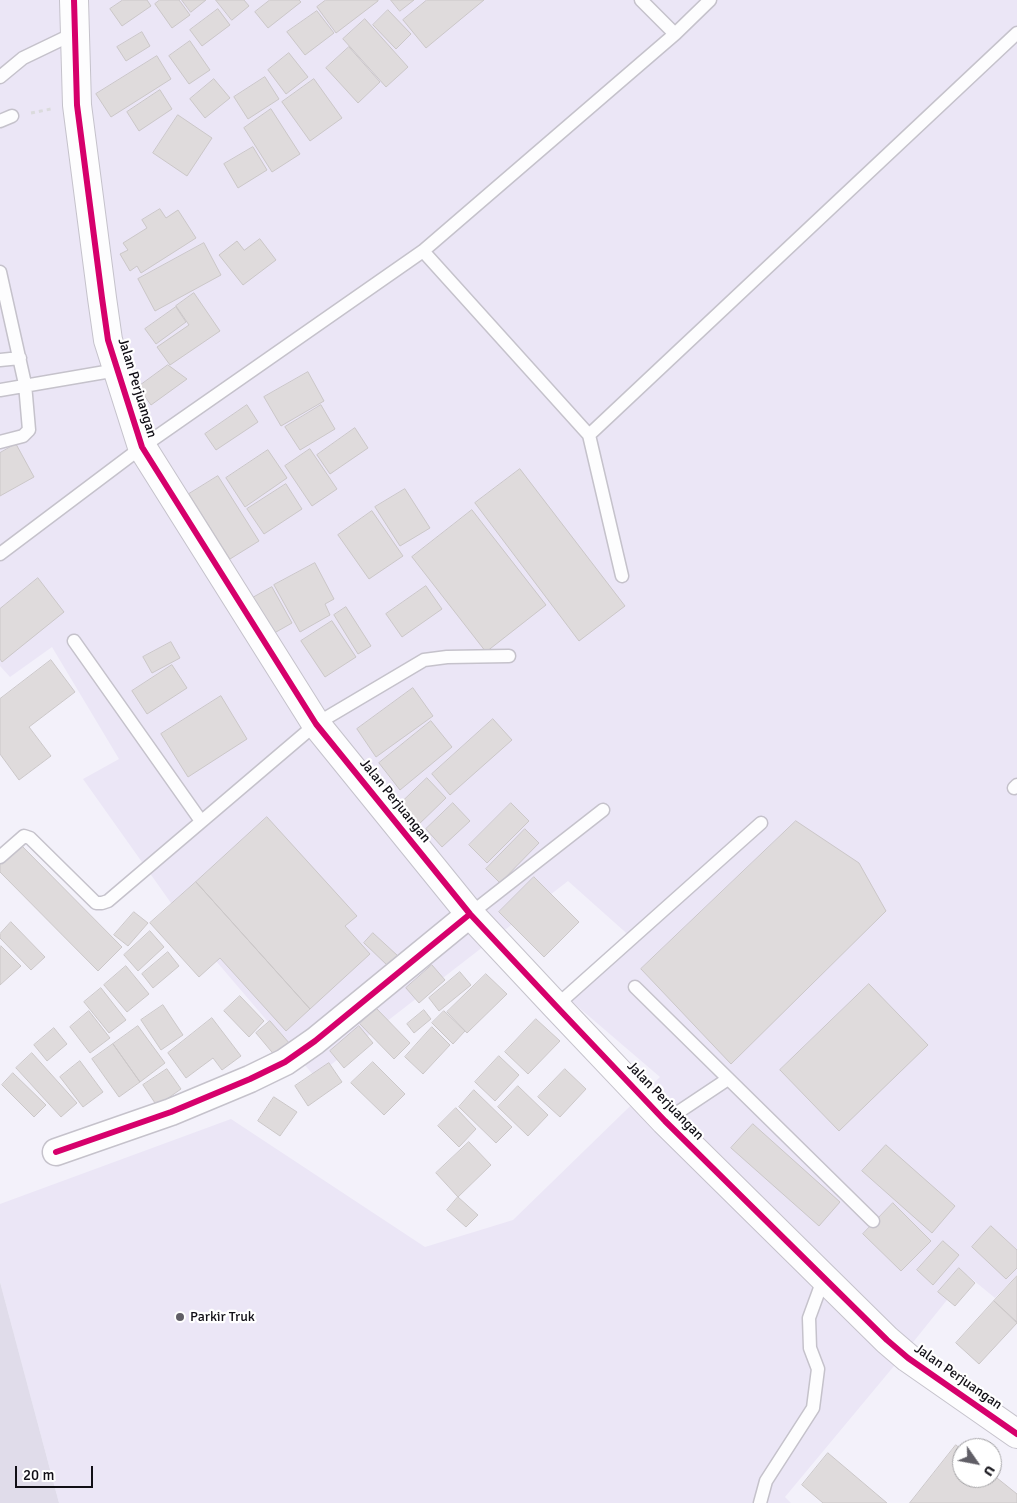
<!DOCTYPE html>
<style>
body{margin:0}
#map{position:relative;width:1017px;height:1503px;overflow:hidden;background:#f3f1fa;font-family:Signika,sans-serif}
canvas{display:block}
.north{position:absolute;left:952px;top:1438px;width:50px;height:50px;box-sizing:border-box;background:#fff;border:1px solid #a09fa2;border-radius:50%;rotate:123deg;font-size:14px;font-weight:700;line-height:20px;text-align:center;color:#110f16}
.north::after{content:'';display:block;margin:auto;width:18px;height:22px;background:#605e66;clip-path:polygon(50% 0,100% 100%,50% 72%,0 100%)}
.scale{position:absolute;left:15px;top:1466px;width:78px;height:22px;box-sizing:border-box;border:2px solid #110f16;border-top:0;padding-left:6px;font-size:15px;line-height:18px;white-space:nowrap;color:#110f16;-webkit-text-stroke:4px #fff;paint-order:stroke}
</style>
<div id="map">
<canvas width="1017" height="1503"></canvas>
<div class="north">U</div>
<div class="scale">20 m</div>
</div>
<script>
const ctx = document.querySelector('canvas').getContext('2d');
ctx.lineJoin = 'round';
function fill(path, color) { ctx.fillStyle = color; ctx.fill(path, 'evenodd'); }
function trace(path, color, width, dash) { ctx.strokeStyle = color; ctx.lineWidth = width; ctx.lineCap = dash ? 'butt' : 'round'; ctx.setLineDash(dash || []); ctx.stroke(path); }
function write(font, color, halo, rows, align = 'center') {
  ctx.font = font + ' Signika,sans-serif'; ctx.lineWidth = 4.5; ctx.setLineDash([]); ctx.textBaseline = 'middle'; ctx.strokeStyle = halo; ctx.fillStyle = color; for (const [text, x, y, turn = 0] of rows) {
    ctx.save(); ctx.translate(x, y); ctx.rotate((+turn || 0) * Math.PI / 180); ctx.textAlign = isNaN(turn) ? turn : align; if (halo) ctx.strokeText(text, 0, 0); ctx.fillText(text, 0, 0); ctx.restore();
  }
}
fill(new Path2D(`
 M0,0H1017V1275L995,1298L967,1275L894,1366L785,1497L791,1503H59L0,1282V1204L231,1119L425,1247L513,1220L660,1077L570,1000L633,939L568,881L315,1077L193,934L83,779L119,759L52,647L10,677L0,666Z`), '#ebe6f6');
fill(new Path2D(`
 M0,1282L59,1503H0Z`), '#e0dcea');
const building = new Path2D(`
 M123,0H147L151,6L122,26L110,9Z
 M160,0H179L190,15L172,28L155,4Z
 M182,0H206L191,12Z
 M216,0H244L249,6L232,20Z
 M270,0H299L301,2L268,28L255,12Z
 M326,0H378V1L336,33L317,7Z
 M391,0H414L400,11Z
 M427,0H484L426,48L403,20Z
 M218,9L230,25L202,46L190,30Z
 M388,10L411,34L396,49L373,25Z
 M317,11L334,33L305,55L287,32Z
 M365,19L408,67L386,87L343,39Z
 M142,32L150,46L126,61L117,47Z
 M190,41L210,70L189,84L169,56Z
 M349,47L380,82L358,103L326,68Z
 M289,53L308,77L286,94L268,70Z
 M157,56L171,79L111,117L96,94Z
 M265,77L279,99L248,119L234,97Z
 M214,79L230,98L205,118L190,99Z
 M314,79L342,118L310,141L282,102Z
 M160,90L172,109L139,131L127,112Z
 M271,109L300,154L272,172L244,128Z
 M178,115L212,138L187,176L153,153Z
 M253,147L267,170L238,188L224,164Z
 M160,209L166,218L178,210L196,238L141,273L137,266L130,271L120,254L128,250L123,243L147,228L142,220Z
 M260,239L276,260L243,285L219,255L237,241L244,250Z
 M204,243L221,275L155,311L138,279Z
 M194,293L220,331L170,365L157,347L189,325L176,306Z
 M176,307L186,322L156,344L145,329Z
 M168,365L187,379L151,405L138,387Z
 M308,372L324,401L281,426L264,397Z
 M247,405L258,422L216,450L205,434Z
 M321,405L335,429L300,450L285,427Z
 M355,428L368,448L330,474L317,455Z
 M16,444L34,477L0,496V453Z
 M310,449L337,489L312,506L285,466Z
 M268,450L287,478L245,507L226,478Z
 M520,469L625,606L579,641L475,503Z
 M218,476L259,541L230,559L189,494Z
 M286,484L302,509L264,534L247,509Z
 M405,489L430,528L400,546L375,507Z
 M472,510L546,605L486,652L412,557Z
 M372,511L403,556L369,579L338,535Z
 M315,563L334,599L325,604L330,615L300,632L274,585Z
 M38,578L64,612L2,662L0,659V609Z
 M426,586L442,609L402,637L386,614Z
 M272,587L292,623L269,636L249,600Z
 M346,607L371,646L358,654L334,615Z
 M332,621L356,657L325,677L301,641Z
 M171,642L180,658L152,673L143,657Z
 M51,660L75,692L29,727L51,756L19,780L0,754V699Z
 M172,665L187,688L147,714L132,691Z
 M413,688L433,716L376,757L357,729Z
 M221,696L247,739L188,777L161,734Z
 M493,719L512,740L450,795L432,774Z
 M431,721L452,747L400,790L379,763Z
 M427,778L446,798L416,827L397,807Z
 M453,803L470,821L442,847L426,829Z
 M511,803L529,821L487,863L469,845Z
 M267,817L357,916L345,926L370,954L310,1009L196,882Z
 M796,821L859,863L886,911L731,1064L641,969Z
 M525,829L539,843L500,883L486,869Z
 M19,843L122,947L98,971L0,872V861Z
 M534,877L579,922L544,957L499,912Z
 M196,882L310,1009L286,1031L220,958L199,977L150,923Z
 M134,912L148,923L128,946L114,935Z
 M11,922L45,957L31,970L0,938V934Z
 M150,931L164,947L138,971L124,955Z
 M373,933L398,956L388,966L364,943Z
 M1,946L21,966L0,985V947Z
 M168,952L179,966L153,988L142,974Z
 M432,965L445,980L419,1003L406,988Z
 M126,966L149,994L127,1012L104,985Z
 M460,972L471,985L439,1011L429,998Z
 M486,974L507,994L467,1033L447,1012Z
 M869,984L928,1045L839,1131L780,1070Z
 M101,988L126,1020L109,1033L84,1002Z
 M240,996L264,1021L249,1037L224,1011Z
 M163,1005L183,1035L161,1050L141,1020Z
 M376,1008L410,1043L394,1059L360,1024Z
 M424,1010L431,1019L414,1033L407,1024Z
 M89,1011L110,1038L90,1053L70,1027Z
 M444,1011L465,1031L453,1044L432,1023Z
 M212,1018L241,1056L222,1070L213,1058L186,1078L168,1053Z
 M536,1019L560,1041L528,1074L505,1052Z
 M270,1021L290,1044L276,1057L256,1033Z
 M138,1026L165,1063L140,1082L113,1044Z
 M359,1026L373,1043L344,1068L330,1051Z
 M432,1027L450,1045L423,1074L405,1057Z
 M54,1028L67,1044L47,1061L34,1045Z
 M113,1044L140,1082L119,1097L92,1059Z
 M32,1053L77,1103L61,1117L16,1068Z
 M499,1056L519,1075L495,1101L475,1082Z
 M80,1061L103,1092L83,1107L60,1077Z
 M373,1062L405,1094L384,1115L351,1083Z
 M329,1063L342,1082L308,1106L295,1086Z
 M167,1069L181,1089L157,1106L143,1085Z
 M565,1069L586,1089L560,1117L538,1097Z
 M13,1073L46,1105L34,1117L2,1085Z
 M518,1086L548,1115L528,1136L498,1107Z
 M474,1090L512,1127L496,1143L459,1107Z
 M274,1097L297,1112L280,1136L258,1121Z
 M456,1108L476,1129L459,1147L438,1126Z
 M753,1124L840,1202L819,1226L731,1148Z
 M469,1142L491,1165L458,1197L436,1173Z
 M886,1145L955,1206L932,1233L862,1171Z
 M458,1197L478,1215L466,1227L447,1210Z
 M893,1203L931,1241L901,1271L863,1234Z
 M991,1226L1017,1250V1268L1006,1279L972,1247Z
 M943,1241L959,1255L933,1285L917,1270Z
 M959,1268L975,1283L955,1306L938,1292Z
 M1017,1276V1322L994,1301Z
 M994,1301L1017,1323L979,1364L956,1343Z
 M956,1445L962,1450V1478H992V1474L1017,1494V1503H910Z
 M828,1453L887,1503H823L802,1485Z`);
fill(building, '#dfdbdc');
trace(building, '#cbc7c8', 1);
const service = new Path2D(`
 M641,0L675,34
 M0,77L23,58L75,33
 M0,121L12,116
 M423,251L589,435L622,576
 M0,272L25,384L29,430L23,436L0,442
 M0,360L20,358
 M0,390L117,370
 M589,435L1017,33
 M0,554L142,447L423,251L675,34L710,0
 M74,641L201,821
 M1014,788L1017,785
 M0,857L24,836L30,838L96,903H102L108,901L316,724L424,660L447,657L509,656
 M470,914L603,810
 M635,987L873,1221
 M556,1006L761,823
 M665,1121L728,1079
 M760,1503L766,1481L813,1408L818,1369L810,1348L809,1318L824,1277`);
const minor = new Path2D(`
 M56,1152L171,1112L250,1079L285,1062L315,1041L470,914`);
const tertiary = new Path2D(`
 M74,0L77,105L102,298L108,340L142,447L316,724L470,914L556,1006L665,1121L887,1340L908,1358L1017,1434`);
trace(service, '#c5c2cb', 15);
trace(minor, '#c5c2cb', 29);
trace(tertiary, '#c5c2cb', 30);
trace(new Path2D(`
 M31,113L51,109`), '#dbdbdd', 3, [4, 4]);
trace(service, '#fdfdfe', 12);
trace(minor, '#fdfdfe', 26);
trace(tertiary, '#fdfdfe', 28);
trace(new Path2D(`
 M74,0L77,105L102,298L108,340L142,447L316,724L470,914L556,1006L665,1121L887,1340L908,1358L1017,1434
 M56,1152L171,1112L250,1079L285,1062L315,1041L470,914`), '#d6006c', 6);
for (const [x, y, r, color] of [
 [180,1317,5,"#605e66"]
]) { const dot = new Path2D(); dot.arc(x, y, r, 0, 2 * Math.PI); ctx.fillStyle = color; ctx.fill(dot); trace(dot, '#fff', 2); }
write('14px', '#110f16', '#fff', [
 ["Jalan Perjuangan",137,388,73],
 ["Jalan Perjuangan",395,801,51],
 ["Jalan Perjuangan",665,1101,46],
 ["Jalan Perjuangan",958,1377,35]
]);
write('14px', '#110f16', '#fff', [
 ["Parkir Truk",190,1317]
], 'left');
</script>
